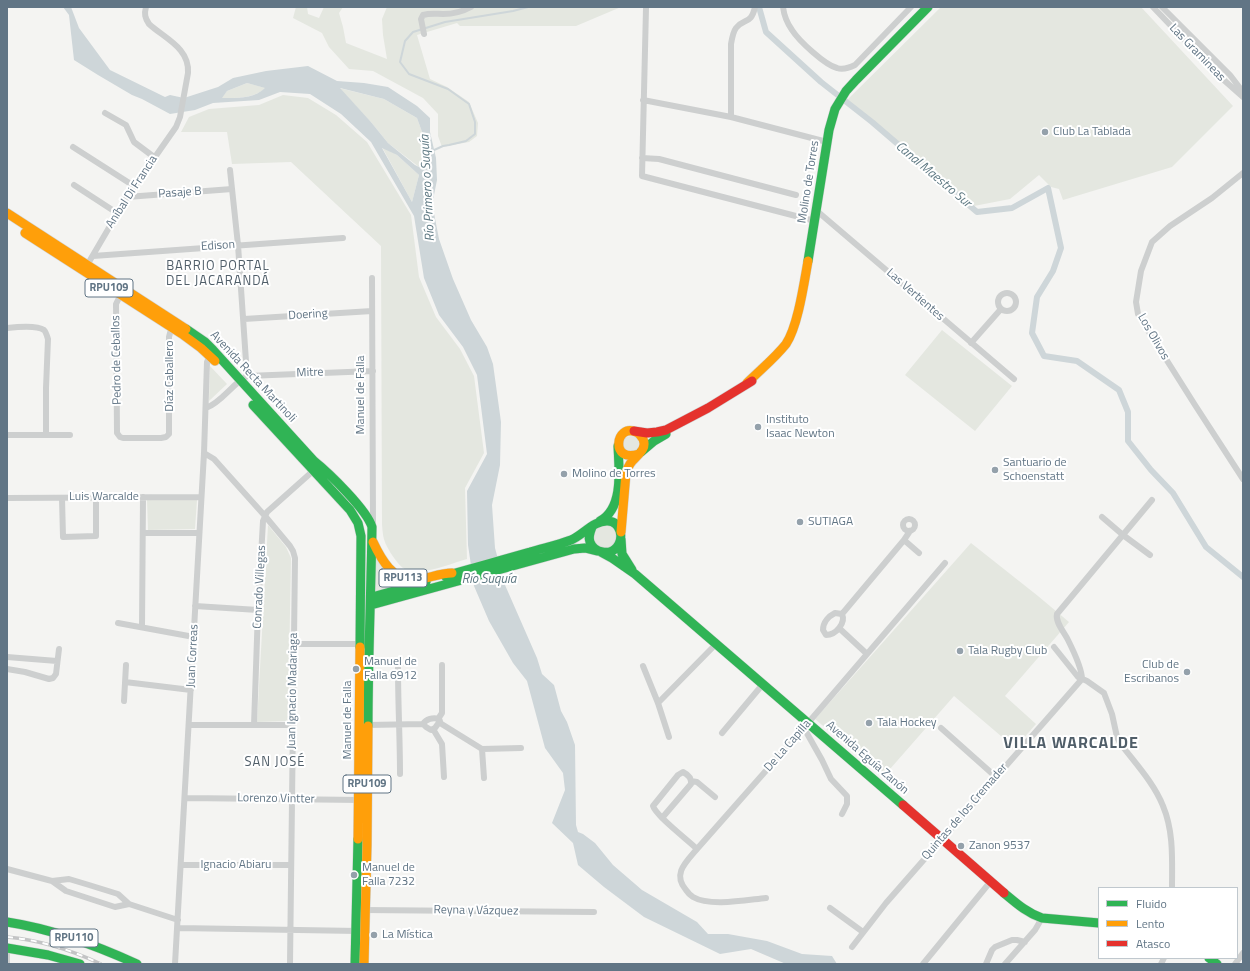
<!DOCTYPE html>
<meta charset="utf-8">
<style>
body{margin:0}
#map{position:relative;width:1250px;height:971px;overflow:hidden;background:#f4f4f2;font-family:"Titillium Web",sans-serif}
canvas{display:block}
.frame{position:absolute;inset:0;border:8px solid #617585;pointer-events:none}
.legend{position:absolute;left:1098px;top:887px;width:140px;height:72px;box-sizing:border-box;background:#fff;border:1px solid #c0c8ce;margin:0;padding:5px 7px;list-style:none;font-size:12px;color:#617585}
.legend li{display:flex;align-items:center;gap:8px;height:20px}
.legend b{width:20px;border:1px solid #c0c8ce}
</style>
<div id="map">
<canvas width="1250" height="971"></canvas>
<div class="frame"></div>
<ul class="legend">
<li><b style="height:5px;background:#30b455"></b>Fluido</li>
<li><b style="height:5px;background:#ff9f0a"></b>Lento</li>
<li><b style="height:5px;background:#e5322d"></b>Atasco</li>
</ul>
</div>
<script>
const ctx = document.querySelector('canvas').getContext('2d');
ctx.lineJoin = 'round';
function fill(path, color) { ctx.fillStyle = color; ctx.fill(path, 'evenodd'); }
function trace(path, color, width, dash) { ctx.strokeStyle = color; ctx.lineWidth = width; ctx.lineCap = dash ? 'butt' : 'round'; ctx.setLineDash(dash || []); ctx.stroke(path); }
function write(font, color, halo, rows, align = 'center') {
  ctx.font = font + ' "Titillium Web",sans-serif'; ctx.lineWidth = 4; ctx.setLineDash([]); ctx.textBaseline = 'middle'; ctx.strokeStyle = halo; ctx.fillStyle = color; for (const [text, x, y, turn = 0] of rows) {
    ctx.save(); ctx.translate(x, y); ctx.rotate((+turn || 0) * Math.PI / 180); ctx.textAlign = isNaN(turn) ? turn : align; if (halo) ctx.strokeText(text, 0, 0); ctx.fillText(text, 0, 0); ctx.restore();
  }
}
fill(new Path2D(`
 M296,7H307L308,14L319,18L324,7H343L339,13L343,27L346,43L387,59L383,35L382,19L387,7H621L576,26H460L457,23L417,35L430,79L447,87L469,102L478,123L477,136L469,142L442,147L438,136V114L423,98L373,71L349,69L329,47L322,33L293,18Z
 M941,7H1141L1233,106L1172,167L1063,200L1059,189L1051,187L1039,175L1010,199L974,206L914,158L847,100Z
 M247,83L266,88C253,99 237,98 221,98L227,91Z
 M339,88L384,99L417,118L426,143L419,167L388,143L371,122Z
 M283,95L308,98L336,115L367,142L411,215L419,277L436,317L460,349L474,376L484,453L465,488L467,559C452,563 423,576 407,570C401,568 396,561 392,555C384,542 383,539 382,524L381,246L291,162L232,164L227,132H181L189,117L209,109L259,105Z
 M382,147L397,155L419,175L412,202Z
 M942,330L1012,386L975,431L905,375Z
 M210,366L227,384L209,401Z
 M623 444a8 8 0 1 1 16 0a8 8 0 1 1-16 0Z
 M147,500H197L195,529L148,530Z
 M593 536a12 12 0 1 1 24 0a12 12 0 1 1-24 0Z
 M268,525L286,547L291,558L288,721L257,722Z
 M971,543L1038,596L1069,622L1005,696L1036,724L1015,748L954,696L883,777L815,719Z
 M375,554L404,583L375,593Z`), '#e4e7e0');
fill(new Path2D(`
 M63,7H71L79,28L110,70L165,97L170,95L184,98L218,87L233,78L266,71L308,66L337,81L364,83L388,87L417,106L430,118V132L436,158L437,180L434,195L433,208L439,239L453,279L471,320L487,347L493,364L501,422L500,465L492,505L495,548L505,585L537,658L542,674L554,685L561,711L567,722L575,745L576,825L578,832L583,834L595,843L613,865L642,890L697,922L708,934H728L767,941L802,954L832,956L837,964H786L751,949L720,954L644,917L604,887L578,865L573,843L552,823L565,790L563,773L545,748L527,681L513,663L489,621L474,586L468,545L467,491L487,454L477,375L463,347L439,315L424,278L414,216L371,142L341,114L310,94L280,92L259,100L213,103L195,110L170,114L142,99L132,95L98,75L74,60L69,15ZM247,83L265,88C254,99 237,98 222,98L227,91ZM340,88L384,99L417,118L426,143L419,167L415,165L388,143L371,122ZM382,148L397,155L419,175L412,202Z`), '#ced6d9');
trace(new Path2D(`
 M432,151L443,146L449,145L466,141L475,134V122L469,104L448,89L409,74L400,62L405,41L413,32L445,22L513,11L528,7`), '#ced6d9', 2);
trace(new Path2D(`
 M759,7L766,32L821,82L872,122L977,212L1012,208L1048,188L1061,248L1053,271L1037,297L1032,333L1044,356L1077,361L1119,390L1128,412V441L1151,470L1173,493L1206,547L1243,577`), '#ced6d9', 6);
const fast = new Path2D(`
 M808,261L829,130L835,109L846,91L856,80L928,7
 M186,329L205,342L213,350L314,461C329,473 367,510 372,527C371,593 368,660 368,726
 M253,405L350,510L358,523L361,536L360,647
 M641,452L654,441L666,434
 M600,521C624,508 619,469 618,446
 M621,539L622,554L632,570
 M601,552L612,558L635,574L903,805
 M445,576C473,568 502,560 530,552C543,548 558,545 571,540C583,535 594,520 608,521C621,522 624,538 617,547C610,556 594,553 590,542C588,537 590,532 592,527
 M372,597L426,582
 M371,605L574,549L585,548L597,551
 M1004,893C1016,903 1027,913 1042,918L1099,923
 M7,922C53,929 95,945 137,964
 M7,948L48,955L80,964
 M1209,958L1217,964
 M355,964L358,839`);
const slow = new Path2D(`
 M7,213L186,329
 M25,233L182,334L201,348L215,361
 M747,383C760,370 775,358 786,344C798,326 804,283 808,261
 M621,532L626,473C627,470 628,467 630,464C635,456 648,450 643,439C641,436 639,433 636,432C615,423 610,464 639,454
 M373,542C381,559 393,581 415,580C428,579 439,573 452,573
 M358,839L360,647
 M364,964L367,845L368,726`);
const jam = new Path2D(`
 M634,431L647,433L657,432L666,430L708,408L752,381
 M903,805L1004,893`);
trace(fast, '#cfd1d2', 10);
trace(slow, '#cfd1d2', 10);
trace(jam, '#cfd1d2', 10);
trace(new Path2D(`
 M783,7C784,15 787,23 792,30C799,41 825,65 837,68C843,70 849,68 855,65L911,7
 M1153,7L1217,74L1243,97
 M1162,7L1230,75L1243,92
 M646,8L642,176L815,221
 M424,34L421,19L423,15C430,13 436,14 443,14C453,14 462,12 471,7
 M643,100L731,117L827,142
 M105,113L126,125L134,142L154,157
 M731,117V44C732,38 733,32 736,28C744,18 751,25 755,7
 M73,147L134,186
 M642,158L659,159L796,195
 M230,170L238,245L247,376
 M1243,173L1212,198L1170,226L1152,242L1141,271L1136,302L1138,314L1142,321L1195,405L1243,479
 M74,185L117,213
 M127,197L232,189
 M817,211L1014,379
 M93,256L343,238
 M86,267L127,197L176,127L180,117L188,73C190,48 164,38 149,24C145,18 144,14 146,7
 M372,278L373,524
 M122,292L116,304L117,433L120,437L123,438H161L166,437L169,434V337L170,333L173,326
 M998 302a9 9 0 1 1 18 0a9 9 0 1 1-18 0Z
 M244,319L372,311
 M7,328C16,327 37,325 44,330C46,332 47,336 48,339L46,388V435
 M971,343L1001,309
 M206,408C222,402 232,384 247,376L373,371
 M7,435H70
 M204,453L214,459L265,516L290,546L293,551L295,558L290,964
 M7,498L201,497
 M62,498L63,537L96,536V497
 M1102,517L1123,535L1150,555
 M903 525a6 6 0 1 1 12 0a6 6 0 1 1-12 0Z
 M143,533H199
 M904,540L919,553
 M195,606L258,610
 M835,613L842,614C846,623 836,635 826,635L823,630C823,622 829,616 835,613Z
 M842,614L904,540L910,531
 M118,623L194,637
 M142,627L143,497
 M839,628L867,654
 M293,644H360
 M1054,647L1078,677L1087,681L1104,693L1112,714L1117,737L1120,743C1135,763 1154,783 1163,806C1174,832 1172,861 1172,888
 M7,657L57,661
 M643,666L658,703L669,737
 M398,668C398,704 400,739 400,774
 M7,669L25,672L49,679L53,678L56,674L59,649
 M125,682L191,690
 M124,701L126,665
 M658,703L716,644
 M438,719L442,713V665
 M440,723L482,749L521,748
 M189,725H292
 M254,725L258,610L263,521L267,512L313,471
 M368,725L423,724L426,727L431,730L435,728L440,721L439,719C433,717 426,719 423,724
 M804,728L822,760L831,779L847,796V804L842,814
 M941,728L996,777
 M433,729L442,744L444,777
 M722,733L763,684
 M482,749L484,778
 M691,781L697,782L715,797
 M185,798L362,800
 M662,818L691,784C692,777 687,774 683,772L678,775L653,806C656,816 688,840 697,849
 M181,865H291
 M7,869L52,881L66,891L115,907L129,904
 M52,881L69,879L89,885L118,894L129,904L178,920
 M766,898C746,900 710,907 693,897C690,895 688,893 686,890C672,874 686,862 697,849L808,723L945,563
 M830,908L863,932
 M363,910L594,912
 M178,928L358,931
 M852,947L886,903L1082,679C1082,668 1073,650 1068,640C1064,632 1055,622 1057,614L1152,500
 M7,964V948
 M175,964L204,453L207,362L211,353
 M923,964L991,881
 M986,964L992,950L995,947L1012,940H1017L1025,942
 M1005,964L1035,930L1042,918
 M1161,964L1164,958
 M1235,964L1243,953`), '#cdcfcf', 6);
trace(fast, '#30b455', 9);
trace(slow, '#ff9f0a', 9);
trace(jam, '#e5322d', 9);
const rail = new Path2D(`
 M7,937C40,940 71,950 101,964`);
trace(rail, '#c3c4c5', 3.5);
trace(rail, '#fff', 2, [6]);
for (const [x, y, r, color] of [
 [1045,132,4,"#94a1ab"],
 [758,427,4,"#94a1ab"],
 [995,470,4,"#94a1ab"],
 [564,474,4,"#94a1ab"],
 [800,522,4,"#94a1ab"],
 [960,651,4,"#94a1ab"],
 [356,669,4,"#94a1ab"],
 [1187,672,4,"#94a1ab"],
 [869,723,4,"#94a1ab"],
 [961,846,4,"#94a1ab"],
 [354,875,4,"#94a1ab"],
 [374,935,4,"#94a1ab"]
]) { const dot = new Path2D(); dot.arc(x, y, r, 0, 2 * Math.PI); ctx.fillStyle = color; ctx.fill(dot); trace(dot, '#fff', 1.5); }
for (const [x, y, w] of [
 [109,288,48],
 [403,578,48],
 [367,784,48],
 [74,938,48]
]) { const box = new Path2D(); box.roundRect(x - w / 2, y - 9, w, 18, 3); ctx.fillStyle = '#fff'; ctx.fill(box); trace(box, '#617585', 1); }
write('bold 11px', '#617585', null, [
 ["RPU109",109,288],
 ["RPU113",403,578],
 ["RPU109",367,784],
 ["RPU110",74,938]
]);
write('12px', '#617585', '#fff', [
 ["Las Gramineas",1197,53,46],
 ["Molino de Torres",809,182,-81],
 ["Aníbal Di Francia",132,192,-57],
 ["Pasaje B",180,193,-4],
 ["Edison",218,246,-4],
 ["Las Vertientes",915,295,41],
 ["Doering",308,315,-4],
 ["Los Olivos",1153,337,60],
 ["Pedro de Ceballos",117,360,-91],
 ["Mitre",310,373,-2],
 ["Díaz Caballero",170,376,-90],
 ["Avenida Recta Martinoli",253,377,47],
 ["Manuel de Falla",361,395,-90],
 ["Luis Warcalde",104,497],
 ["Conrado Villegas",260,587,-87],
 ["Juan Correas",193,656,-87],
 ["Juan Ignacio Madariaga",293,691,-89],
 ["Manuel de Falla",348,720,-90],
 ["De La Capilla",788,746,-49],
 ["Avenida Eguía Zanón",867,758,41],
 ["Lorenzo Vintter",276,799,1],
 ["Quintas de los Cremader",965,812,-49],
 ["Ignacio Abiaru",236,865],
 ["Reyna y Vázquez",476,911,1]
]);
write('12px', '#617585', '#fff', [
 ["Club La Tablada",1053,132],
 ["Instituto",766,420],
 ["Isaac Newton",766,434],
 ["Santuario de",1003,463],
 ["Schoenstatt",1003,477],
 ["Molino de Torres",572,474],
 ["SUTIAGA",808,522],
 ["Tala Rugby Club",968,651],
 ["Manuel de",364,662],
 ["Falla 6912",364,676],
 ["Club de",1179,665,"right"],
 ["Escribanos",1179,679,"right"],
 ["Tala Hockey",877,723],
 ["Zanon 9537",969,846],
 ["Manuel de",362,868],
 ["Falla 7232",362,882],
 ["La Mística",382,935]
], 'left');
write('italic 13px', '#5d7882', '#fff', [
 ["Canal Maestro Sur",933,175,40],
 ["Río Primero o Suquía",428,188,-93],
 ["Río Suquía",489,580]
]);
ctx.letterSpacing = '1px';
write('13px', '#505e69', '#fff', [
 ["BARRIO PORTAL",218,267],
 ["DEL JACARANDÁ",218,282],
 ["SAN JOSÉ",275,763]
]);
ctx.letterSpacing = '0px';
ctx.letterSpacing = '1px';
write('bold 16px', '#505e69', '#fff', [
 ["VILLA WARCALDE",1071,744]
]);
ctx.letterSpacing = '0px';
</script>
